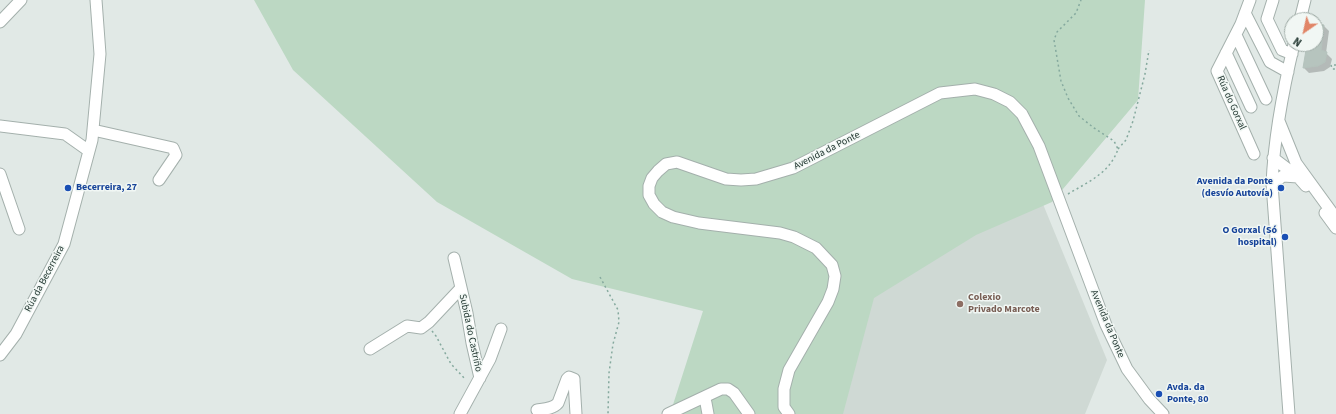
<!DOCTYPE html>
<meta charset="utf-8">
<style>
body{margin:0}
#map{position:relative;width:1336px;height:414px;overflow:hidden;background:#e1e9e6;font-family:"Source Sans 3",sans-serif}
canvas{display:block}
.north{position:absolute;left:1284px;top:12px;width:40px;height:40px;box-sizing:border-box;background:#f1f7f4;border:1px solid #9faba6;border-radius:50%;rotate:214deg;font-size:11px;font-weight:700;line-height:16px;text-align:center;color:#233832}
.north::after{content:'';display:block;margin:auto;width:14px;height:18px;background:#e18567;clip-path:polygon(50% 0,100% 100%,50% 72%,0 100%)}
</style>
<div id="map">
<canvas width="1336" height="414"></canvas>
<div class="north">N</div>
</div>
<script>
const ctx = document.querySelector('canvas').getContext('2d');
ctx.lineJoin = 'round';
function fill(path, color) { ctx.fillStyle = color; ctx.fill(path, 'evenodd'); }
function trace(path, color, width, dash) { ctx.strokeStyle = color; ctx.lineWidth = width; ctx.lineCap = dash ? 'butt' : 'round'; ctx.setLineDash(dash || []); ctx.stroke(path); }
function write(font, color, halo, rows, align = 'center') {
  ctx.font = font + ' "Source Sans 3",sans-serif'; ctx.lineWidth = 3; ctx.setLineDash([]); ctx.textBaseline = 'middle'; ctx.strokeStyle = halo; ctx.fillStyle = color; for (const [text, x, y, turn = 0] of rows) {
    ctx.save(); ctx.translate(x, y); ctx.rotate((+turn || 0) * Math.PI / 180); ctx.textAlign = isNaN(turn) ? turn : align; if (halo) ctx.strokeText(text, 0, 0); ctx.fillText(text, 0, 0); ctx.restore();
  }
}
fill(new Path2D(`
 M1038,192L1107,360L1085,414H799L868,248Z`), '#cfd9d4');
fill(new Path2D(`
 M254,0H1145L1138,100L1052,202L976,235L874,298L843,414H670L703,311L572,279L437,202L293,70Z`), '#bcd8c3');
fill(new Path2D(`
 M1316,25L1324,26L1329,31L1326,53L1332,59L1330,67L1324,71L1309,73L1304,68L1308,44H1316Z`), '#0003');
const building = new Path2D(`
 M1316,24L1324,25L1321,50L1327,52L1325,62L1318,66L1303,68L1307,44H1316Z`);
fill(building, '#b6c4be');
trace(building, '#b4c2bc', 1);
const minor = new Path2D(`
 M1250,0L1241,24L1217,71L1254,154
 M1273,0L1267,19L1282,50L1292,54
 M1245,13L1270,62L1288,72
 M1300,20L1305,0
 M0,22L21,0
 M1236,35L1266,99
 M1226,53L1251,107
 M1279,121L1296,163L1336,218
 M0,126L65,134L89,151
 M93,130L173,148L176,155L159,180
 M1273,158L1298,177
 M0,174L19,229
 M1272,184L1283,176L1298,177L1306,186
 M1325,213L1336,228
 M454,258L467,313L472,343L480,378
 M370,349L407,326L421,328L429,322L461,288
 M0,355L16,334L64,244L92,140L100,54L96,0
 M704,397L706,403L708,414
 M537,410C544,409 553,409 558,403L567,379L569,377L574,379V381L576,414
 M460,414L490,359L501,329
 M668,414L721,389H728L734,393L749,414
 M789,414L784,407V389L789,370L828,302L833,289L835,276L832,265L816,248L794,237L780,233L699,223L673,217L662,212L654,204L649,195V186L652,178L658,171L666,164L677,162L726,179L741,180L756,179L793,168L940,93L975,89L994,94L1010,102L1022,114L1039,146L1106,325L1127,369L1149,399L1163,414
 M1289,414L1272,184C1274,137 1283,90 1294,44`);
trace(minor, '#a4b0ac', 13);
trace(new Path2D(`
 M1336,65H1331L1332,69H1336
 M1118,149L1126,140L1133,121L1145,74L1149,50
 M1068,194C1088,182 1110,173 1118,149L1114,141L1094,128L1079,116L1068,98L1061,81L1054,40L1057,32L1076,13L1081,0
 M600,277L618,310L619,322L613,344L609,373L608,414
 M432,331L436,336L451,364L466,380`), '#85a99e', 1.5, [2, 3]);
trace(minor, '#fff', 11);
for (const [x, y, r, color] of [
 [68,188,4,"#1a4fb4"],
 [1281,188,4,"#1a4fb4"],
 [1285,237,4,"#1a4fb4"],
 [960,304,4,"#8d6e63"],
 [1159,394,4,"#1a4fb4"]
]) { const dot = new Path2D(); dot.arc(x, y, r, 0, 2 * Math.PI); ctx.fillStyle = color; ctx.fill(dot); trace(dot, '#f1f7f4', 1.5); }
write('10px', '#233832', '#f1f7f4', [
 ["Rúa do Gorxal",1231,103,66],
 ["Avenida da Ponte",827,151,-27],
 ["Rúa da Becerreira",45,279,-62],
 ["Avenida da Ponte",1107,324,67],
 ["Subida do Castriño",470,333,78]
]);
write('bold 10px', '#164399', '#f1f7f4', [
 ["Avenida da Ponte",1273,182],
 ["(desvío Autovía)",1273,194],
 ["Becerreira, 27",76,188,"left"],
 ["O Gorxal (Só",1277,231],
 ["hospital)",1277,243],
 ["Avda. da",1167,388,"left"],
 ["Ponte, 80",1167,400,"left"]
], 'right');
write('bold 10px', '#785e54', '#f1f7f4', [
 ["Colexio",968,298],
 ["Privado Marcote",968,310]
], 'left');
</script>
